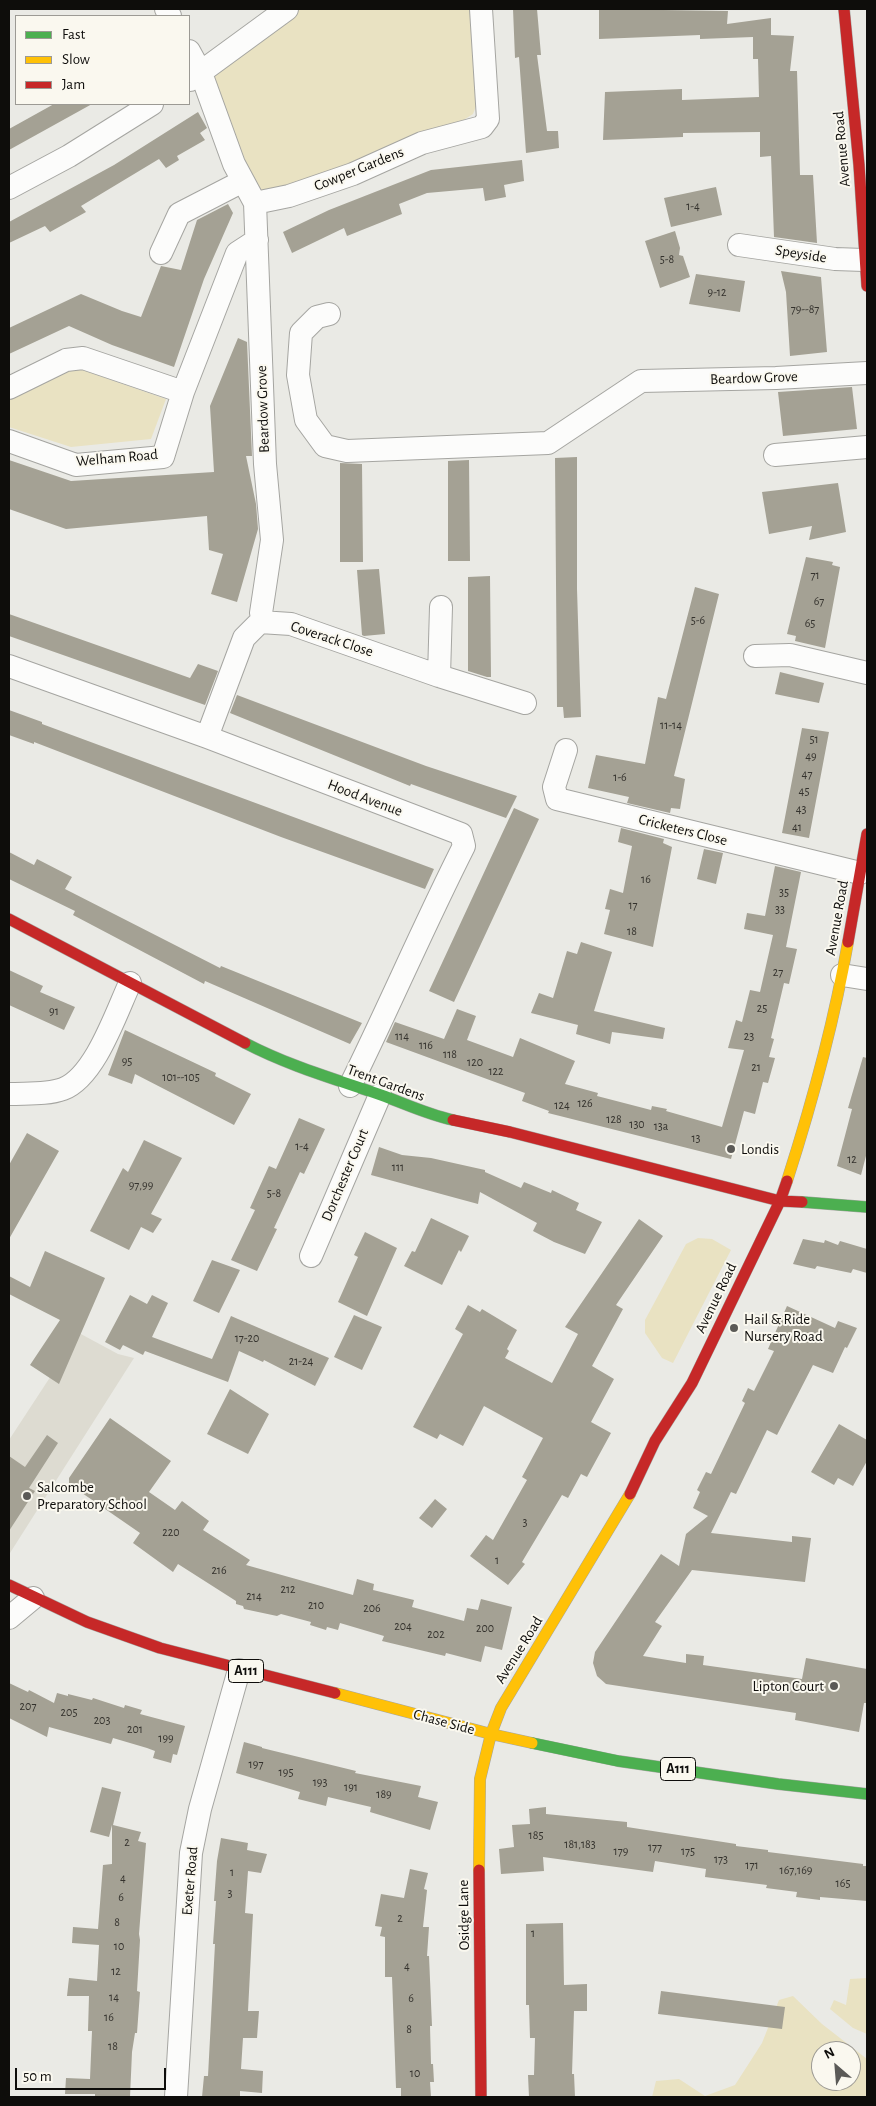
<!DOCTYPE html>
<style>
body{margin:0}
#map{position:relative;width:876px;height:2106px;overflow:hidden;background:#eaeae5;font-family:"Alegreya Sans",sans-serif}
canvas{display:block}
.frame{position:absolute;inset:0;border:10px solid #0e0d0b;pointer-events:none}
.legend{position:absolute;left:15px;top:15px;width:175px;height:90px;box-sizing:border-box;background:#faf8ef;border:1px solid #9c9a94;margin:0;padding:6px 9px;list-style:none;font-size:15px;color:#0e0d0b}
.legend li{display:flex;align-items:center;gap:10px;height:25px}
.legend b{width:25px;border:1px solid #9c9a94}
.north{position:absolute;left:811px;top:2041px;width:50px;height:50px;box-sizing:border-box;background:#faf8ef;border:1px solid #9c9a94;border-radius:50%;rotate:333deg;font-size:14px;font-weight:700;line-height:20px;text-align:center;color:#0e0d0b}
.north::after{content:'';display:block;margin:auto;width:18px;height:22px;background:#5b5a57;clip-path:polygon(50% 0,100% 100%,50% 72%,0 100%)}
.scale{position:absolute;left:15px;top:2068px;width:151px;height:22px;box-sizing:border-box;border:2px solid #0e0d0b;border-top:0;padding-left:6px;font-size:15px;line-height:18px;white-space:nowrap;color:#0e0d0b;-webkit-text-stroke:4px #faf8ef;paint-order:stroke}
</style>
<div id="map">
<canvas width="876" height="2106"></canvas>
<div class="frame"></div>
<ul class="legend">
<li><b style="height:6px;background:#4caf50"></b>Fast</li>
<li><b style="height:6px;background:#ffc107"></b>Slow</li>
<li><b style="height:6px;background:#c62828"></b>Jam</li>
</ul>
<div class="north">N</div>
<div class="scale">50 m</div>
</div>
<script>
const ctx = document.querySelector('canvas').getContext('2d');
ctx.lineJoin = 'round';
function fill(path, color) { ctx.fillStyle = color; ctx.fill(path, 'evenodd'); }
function trace(path, color, width, dash) { ctx.strokeStyle = color; ctx.lineWidth = width; ctx.lineCap = dash ? 'butt' : 'round'; ctx.setLineDash(dash || []); ctx.stroke(path); }
function write(font, color, halo, rows, align = 'center') {
  ctx.font = font + ' "Alegreya Sans",sans-serif'; ctx.lineWidth = 4; ctx.setLineDash([]); ctx.textBaseline = 'middle'; ctx.strokeStyle = halo; ctx.fillStyle = color; for (const [text, x, y, turn = 0] of rows) {
    ctx.save(); ctx.translate(x, y); ctx.rotate((+turn || 0) * Math.PI / 180); ctx.textAlign = isNaN(turn) ? turn : align; if (halo) ctx.strokeText(text, 0, 0); ctx.fillText(text, 0, 0); ctx.restore();
  }
}
fill(new Path2D(`
 M79,1333L118,1354L134,1358L10,1553L9,1552V1440Z`), '#dddbd1');
fill(new Path2D(`
 M298,9H471L480,96L473,114L454,126L420,134L282,191L263,193L255,187L214,78L216,71Z
 M74,367L166,399L151,439L71,447L9,427V400Z
 M698,1238L712,1239L731,1250L673,1363L662,1358L645,1333V1320L686,1244Z
 M867,1978V2034L853,2028L830,2009L834,2000L846,2005L850,1979Z
 M793,1996L822,2024L867,2059V2097H652L656,2081L679,2079L705,2096L735,2085L762,2043L779,2000ZM821,2051H851V2081H821Z`), '#e9e2c2');
fill(new Path2D(`
 M513,9H537L541,55H537L547,131H558L559,148L526,153L519,57L515,58Z
 M599,9L728,11L727,24L771,18V35L794,36L790,71H797L800,175H813L817,243L774,237L771,156L760,157V132L683,133V137L603,140L605,92L682,89V100L759,97L758,59H753V37L700,39V35L599,39Z
 M54,104H92L9,150V129Z
 M198,112L207,128L200,133L205,140L177,156L179,160L166,168L159,159L81,206L86,212L50,232L45,226L9,243V222L114,165Z
 M522,160L524,181L504,185L506,197L485,201L483,188L427,193L399,204L402,214L347,236L344,228L292,253L283,232L329,210L431,170Z
 M716,187L722,215L671,227L664,198Z
 M228,204L233,213L204,279L174,367L112,345L69,326L9,354V328L81,294L122,311L141,317L161,266L181,270L197,220Z
 M675,231L680,248L679,255L683,256L690,277L660,288L645,241Z
 M781,271L821,277L827,352L790,356L786,292Z
 M696,274L745,281L740,312L689,304Z
 M238,338L247,342L252,456H246L256,504L258,529L237,602L211,594L223,554L209,550L207,516L66,529L9,509V460L71,481L214,472L210,406Z
 M852,387L857,429L783,436L778,392Z
 M577,457V589L581,717L564,718L563,707H557L555,458Z
 M469,460L470,561H448V461Z
 M340,463L362,464L363,562H340Z
 M838,483L846,532L809,540L812,526L769,534L762,492Z
 M806,557L833,562L832,565L840,567L825,648L795,641L796,636L787,634Z
 M379,569L385,634L364,636L362,635L357,570Z
 M490,576L491,677H487L468,671V577Z
 M695,587L719,594L674,776L685,779L680,809L671,808L670,813L627,803L629,797L588,788L596,755L645,764L658,697L666,699Z
 M9,614L190,678L198,664L218,671L205,705L9,636Z
 M780,672L824,683L819,703L775,694Z
 M237,695L426,766L517,796L506,818L411,784L410,786L230,713Z
 M9,710L42,722V724L434,869L425,889L281,837L34,742V744L9,735Z
 M802,728L829,732L809,838L782,833Z
 M514,808L539,819L454,1002L429,991Z
 M621,828L664,839L663,843L672,847L653,947L604,934L610,910L605,909L610,889L623,893L632,846L618,842Z
 M704,849L723,853L716,884L697,879Z
 M9,852L34,865L37,859L72,877L65,889L220,968L221,966L362,1023L350,1044L205,981L204,984L73,915L75,911L9,879Z
 M775,866L801,872L786,947L797,949L789,984L784,983L771,1038L774,1039L769,1057L775,1058L768,1083L763,1082L755,1114L744,1111L731,1159L548,1113L549,1111L522,1101L525,1093L386,1042L395,1022L444,1039L457,1009L476,1016L467,1040L513,1057L520,1038L575,1061L565,1084L598,1093L597,1096L651,1110L652,1106L667,1109L666,1111L722,1127L744,1050L728,1048L736,1020L742,1022L750,990L760,992L773,935L744,929L747,913L765,916Z
 M581,942L612,952L594,1011L665,1028L663,1039L612,1032L610,1044L576,1034L578,1025L531,1013L539,993L553,998L567,951L577,954Z
 M9,970L43,986L40,992L75,1007L64,1030L9,1005Z
 M125,1030L216,1073L215,1076L251,1094L234,1125L135,1074L132,1084L108,1075Z
 M863,1057L867,1058V1152L861,1175L837,1166L852,1109L848,1108Z
 M299,1118L325,1129L304,1174L300,1172L274,1228L277,1229L257,1271L231,1260L255,1210L250,1208L269,1166L276,1169Z
 M27,1133L59,1151L9,1239V1165Z
 M144,1140L182,1158L151,1214L162,1219L153,1233L141,1227L129,1250L90,1231L123,1168L128,1172Z
 M379,1147L402,1155L431,1158L485,1170V1172L521,1188L524,1182L551,1193L552,1190L579,1203L576,1210L602,1222L585,1254L554,1242L533,1231L537,1223L480,1192L478,1204L371,1175Z
 M431,1218L469,1236L461,1252L459,1250L442,1285L404,1266L412,1251L415,1252Z
 M639,1219L663,1236L616,1305L623,1309L592,1366L614,1379L591,1422L611,1433L587,1477L581,1474L568,1498L562,1495L522,1562L525,1564L508,1585L470,1556L486,1535L493,1540L527,1480L522,1477L543,1438L484,1406L463,1446L440,1434L437,1439L413,1427L463,1334L455,1329L468,1305L480,1312L482,1309L517,1330L507,1349L509,1351L505,1358L552,1383L578,1334L565,1327Z
 M365,1232L397,1248L367,1316L338,1302L358,1257L354,1255Z
 M803,1239L824,1243L825,1240L838,1245L840,1241L867,1249V1273L853,1269L851,1273L817,1266L815,1269L793,1264Z
 M45,1251L105,1278L59,1384L30,1365L60,1320L9,1294V1276L30,1287Z
 M212,1260L240,1270L219,1313L193,1301Z
 M130,1295L147,1304L152,1295L168,1303L152,1337L212,1359L231,1316L329,1358L315,1386L264,1360L263,1362L239,1351L228,1382L145,1351L143,1355L123,1345L120,1350L105,1342Z
 M787,1306L835,1328L838,1321L857,1328L847,1348L845,1347L833,1373L813,1365L777,1435L767,1430L736,1494L731,1492L711,1533L792,1542V1536L811,1538L805,1582L692,1570L655,1622L662,1626L643,1656L686,1663V1654L704,1656L703,1665L802,1679L806,1658L867,1669V1703H864L859,1732L795,1720L796,1713L606,1684L597,1676L593,1663L595,1652L661,1554L679,1566L686,1534L708,1516L693,1508L700,1492L697,1490L706,1472L711,1474L745,1403L742,1401L748,1388L754,1391L774,1351L768,1349Z
 M354,1315L382,1327L362,1370L334,1357Z
 M230,1389L269,1414L248,1454L207,1434Z
 M110,1418L171,1461L149,1492L175,1510L182,1501L209,1521L203,1530L250,1560L246,1565L353,1595L357,1579L374,1584L373,1590L414,1600L412,1607L464,1621L467,1608L478,1610L481,1599L512,1607L502,1650L485,1646L481,1662L446,1653L445,1656L382,1641L384,1636L340,1623L338,1630L327,1627L326,1630L310,1625L311,1622L281,1614L277,1616L244,1609L243,1606L236,1604V1601L178,1564L173,1572L133,1543L140,1533L69,1484V1478Z
 M839,1424L867,1440V1461L853,1486L838,1478L834,1485L811,1472Z
 M47,1435L58,1443L29,1488L35,1491L9,1531V1456L25,1467Z
 M435,1499L447,1509L432,1528L419,1518Z
 M9,1683L28,1692L29,1690L54,1703L57,1693L68,1696V1694L92,1700L93,1698L124,1708L125,1705L142,1710L140,1714L185,1726L177,1755L173,1754L171,1763L153,1758L155,1751L147,1748L113,1738L111,1744L49,1727L47,1737L9,1718Z
 M244,1742L262,1747V1748L356,1771L355,1773L421,1786L418,1797L438,1802L430,1830L370,1812L371,1807L328,1797L326,1806L298,1799L300,1792L236,1773Z
 M102,1787L121,1792L113,1825L141,1832L138,1841L146,1843L139,1934L140,1940L137,1991L140,1992L137,2033H135L132,2052L130,2097H95V2094H65L66,2078L90,2079L92,2031H88L89,1996H67L69,1978L97,1981L99,1945L72,1943L73,1927L98,1929L103,1865L112,1864V1825L109,1837L90,1832Z
 M546,1807V1814L627,1822V1827L736,1844V1846L768,1850V1852L863,1864V1866H867V1901L820,1897V1900L796,1897L797,1892L766,1888L767,1885L705,1877L706,1869L655,1861L653,1872L543,1857L544,1871L501,1874L499,1849L514,1847L512,1825L530,1824L529,1809Z
 M221,1838L248,1843L247,1850L267,1854L261,1873L248,1871L245,1913L253,1914L248,2011H259L257,2038H243L241,2069L263,2071L262,2093L240,2091V2097H202L204,2076H208L215,1944H213L216,1901H214L217,1861Z
 M410,1869L428,1873L424,1889L427,1890L423,1927H429L427,1956H429L432,2026H430L431,2064H433L434,2082H430L431,2097H401V2088H396L392,1977H385V1937L380,1936L382,1927L375,1926L381,1894L404,1898Z
 M563,1923L564,1985L587,1984V2011H574L572,2074H574L575,2097H529L528,2075H534L535,2038H530L529,2005H526V1924Z
 M661,1991L785,2007L782,2029L658,2014Z`), '#a4a194');
const street = new Path2D(`
 M166,9L170,16
 M189,51L201,73L234,164L255,203L289,196L353,174L422,143L482,127L488,119L481,9
 M190,80L287,9
 M9,188L69,156L152,104
 M255,203L265,464L272,540L261,613
 M739,245L835,259L864,260
 M161,253L179,214L243,181
 M329,314L317,317L301,333L298,375L306,420L325,446L347,451L548,443L641,381L776,378L867,373
 M9,388L66,360L83,358L183,392
 M9,441L76,465L163,457L183,392L237,253L257,240
 M775,455L867,447
 M755,656L790,655L867,673
 M9,666L207,737L461,834L464,846C424,925 389,1007 350,1086
 M439,676L441,607
 M207,737L244,638L260,622L291,624L439,676L525,703
 M566,750L554,787L557,799L860,873
 M842,975L867,979
 M9,1094C26,1093 47,1095 63,1089C95,1077 116,1013 130,983
 M311,1256L380,1095
 M9,1618L33,1598
 M176,2097L191,1853L200,1809L239,1670`);
const fast = new Path2D(`
 M245,1043C289,1066 335,1079 381,1095C406,1104 426,1114 453,1120
 M802,1202L867,1207
 M532,1743L618,1761L778,1784L867,1794`);
const slow = new Path2D(`
 M787,1181C812,1103 834,1023 848,942
 M335,1693L491,1734L532,1743
 M479,1870L480,1779L491,1734L501,1708L630,1494`);
const jam = new Path2D(`
 M844,9L859,165L867,286
 M9,919L245,1043
 M848,942L867,834
 M453,1120L510,1132L780,1201L802,1202
 M630,1494L655,1441L692,1383L780,1201L787,1181
 M9,1585L87,1622L160,1648L335,1693
 M479,1870L481,2097`);
trace(street, '#a5a5a1', 24);
trace(fast, '#a5a5a1', 12);
trace(slow, '#a5a5a1', 12);
trace(jam, '#a5a5a1', 12);
trace(street, '#fcfcfb', 22);
trace(fast, '#4caf50', 11);
trace(slow, '#ffc107', 11);
trace(jam, '#c62828', 11);
for (const [x, y, r, color] of [
 [731,1149,5,"#5b5a57"],
 [734,1328,5,"#5b5a57"],
 [27,1496,5,"#5b5a57"],
 [834,1686,5,"#5b5a57"]
]) { const dot = new Path2D(); dot.arc(x, y, r, 0, 2 * Math.PI); ctx.fillStyle = color; ctx.fill(dot); trace(dot, '#faf8ef', 2); }
write('12px', '#34322d', null, [
 ["1-4",693,206],
 ["5-8",667,259],
 ["9-12",717,292],
 ["79--87",805,309],
 ["71",815,575],
 ["67",819,601],
 ["5-6",698,620],
 ["65",810,623],
 ["11-14",671,725],
 ["51",814,739],
 ["49",811,756],
 ["47",807,774],
 ["1-6",620,777],
 ["45",804,791],
 ["43",801,809],
 ["41",797,827],
 ["16",646,879],
 ["35",784,892],
 ["17",633,905],
 ["33",780,909],
 ["18",632,931],
 ["27",778,972],
 ["25",762,1008],
 ["91",54,1011],
 ["114",402,1036],
 ["23",749,1036],
 ["116",426,1045],
 ["118",450,1054],
 ["95",127,1061],
 ["120",475,1062],
 ["21",756,1067],
 ["122",496,1071],
 ["101--105",181,1077],
 ["126",585,1103],
 ["124",562,1105],
 ["128",614,1119],
 ["130",637,1124],
 ["13a",661,1126],
 ["13",696,1138],
 ["1-4",302,1146],
 ["12",852,1159],
 ["111",398,1167],
 ["97,99",141,1185],
 ["5-8",274,1193],
 ["17-20",247,1338],
 ["21-24",301,1361],
 ["3",525,1522],
 ["220",171,1532],
 ["1",497,1560],
 ["216",219,1570],
 ["212",288,1589],
 ["214",254,1596],
 ["210",316,1605],
 ["206",372,1608],
 ["204",403,1626],
 ["200",485,1628],
 ["202",436,1634],
 ["207",28,1706],
 ["205",69,1712],
 ["203",102,1720],
 ["201",135,1729],
 ["199",166,1738],
 ["197",256,1764],
 ["195",286,1772],
 ["193",320,1782],
 ["191",351,1787],
 ["189",384,1794],
 ["185",536,1835],
 ["2",127,1842],
 ["181,183",580,1844],
 ["177",655,1847],
 ["179",621,1851],
 ["175",688,1851],
 ["173",721,1859],
 ["171",752,1865],
 ["167,169",796,1870],
 ["1",232,1872],
 ["4",123,1878],
 ["165",843,1883],
 ["3",230,1893],
 ["6",121,1897],
 ["2",400,1918],
 ["8",117,1922],
 ["1",533,1933],
 ["10",119,1946],
 ["4",407,1966],
 ["12",116,1971],
 ["14",114,1997],
 ["6",411,1998],
 ["16",109,2017],
 ["8",409,2029],
 ["18",113,2046],
 ["10",415,2073]
]);
for (const [x, y, w] of [
 [246,1671,35],
 [678,1769,35]
]) { const box = new Path2D(); box.roundRect(x - w / 2, y - 11.5, w, 23, 4); ctx.fillStyle = '#faf8ef'; ctx.fill(box); trace(box, '#0e0d0b', 1); }
write('bold 14px', '#0e0d0b', null, [
 ["A111",246,1671],
 ["A111",678,1769]
]);
write('15px', '#0e0d0b', '#faf8ef', [
 ["Avenue Road",842,149,-95],
 ["Cowper Gardens",359,169,-22],
 ["Speyside",801,254,9],
 ["Beardow Grove",754,378,-2],
 ["Beardow Grove",263,409,-92],
 ["Welham Road",117,458,-5],
 ["Coverack Close",332,639,18],
 ["Hood Avenue",365,798,21],
 ["Cricketers Close",683,830,14],
 ["Avenue Road",837,918,-80],
 ["Trent Gardens",386,1083,20],
 ["Dorchester Court",345,1175,-67],
 ["Avenue Road",716,1298,-64],
 ["Avenue Road",519,1650,-58],
 ["Chase Side",444,1722,15],
 ["Exeter Road",190,1881,-85],
 ["Osidge Lane",464,1915,-91]
]);
write('15px', '#0e0d0b', '#faf8ef', [
 ["Londis",741,1149],
 ["Hail & Ride",744,1319],
 ["Nursery Road",744,1336],
 ["Salcombe",37,1487],
 ["Preparatory School",37,1504],
 ["Lipton Court",824,1686,"right"]
], 'left');
</script>
